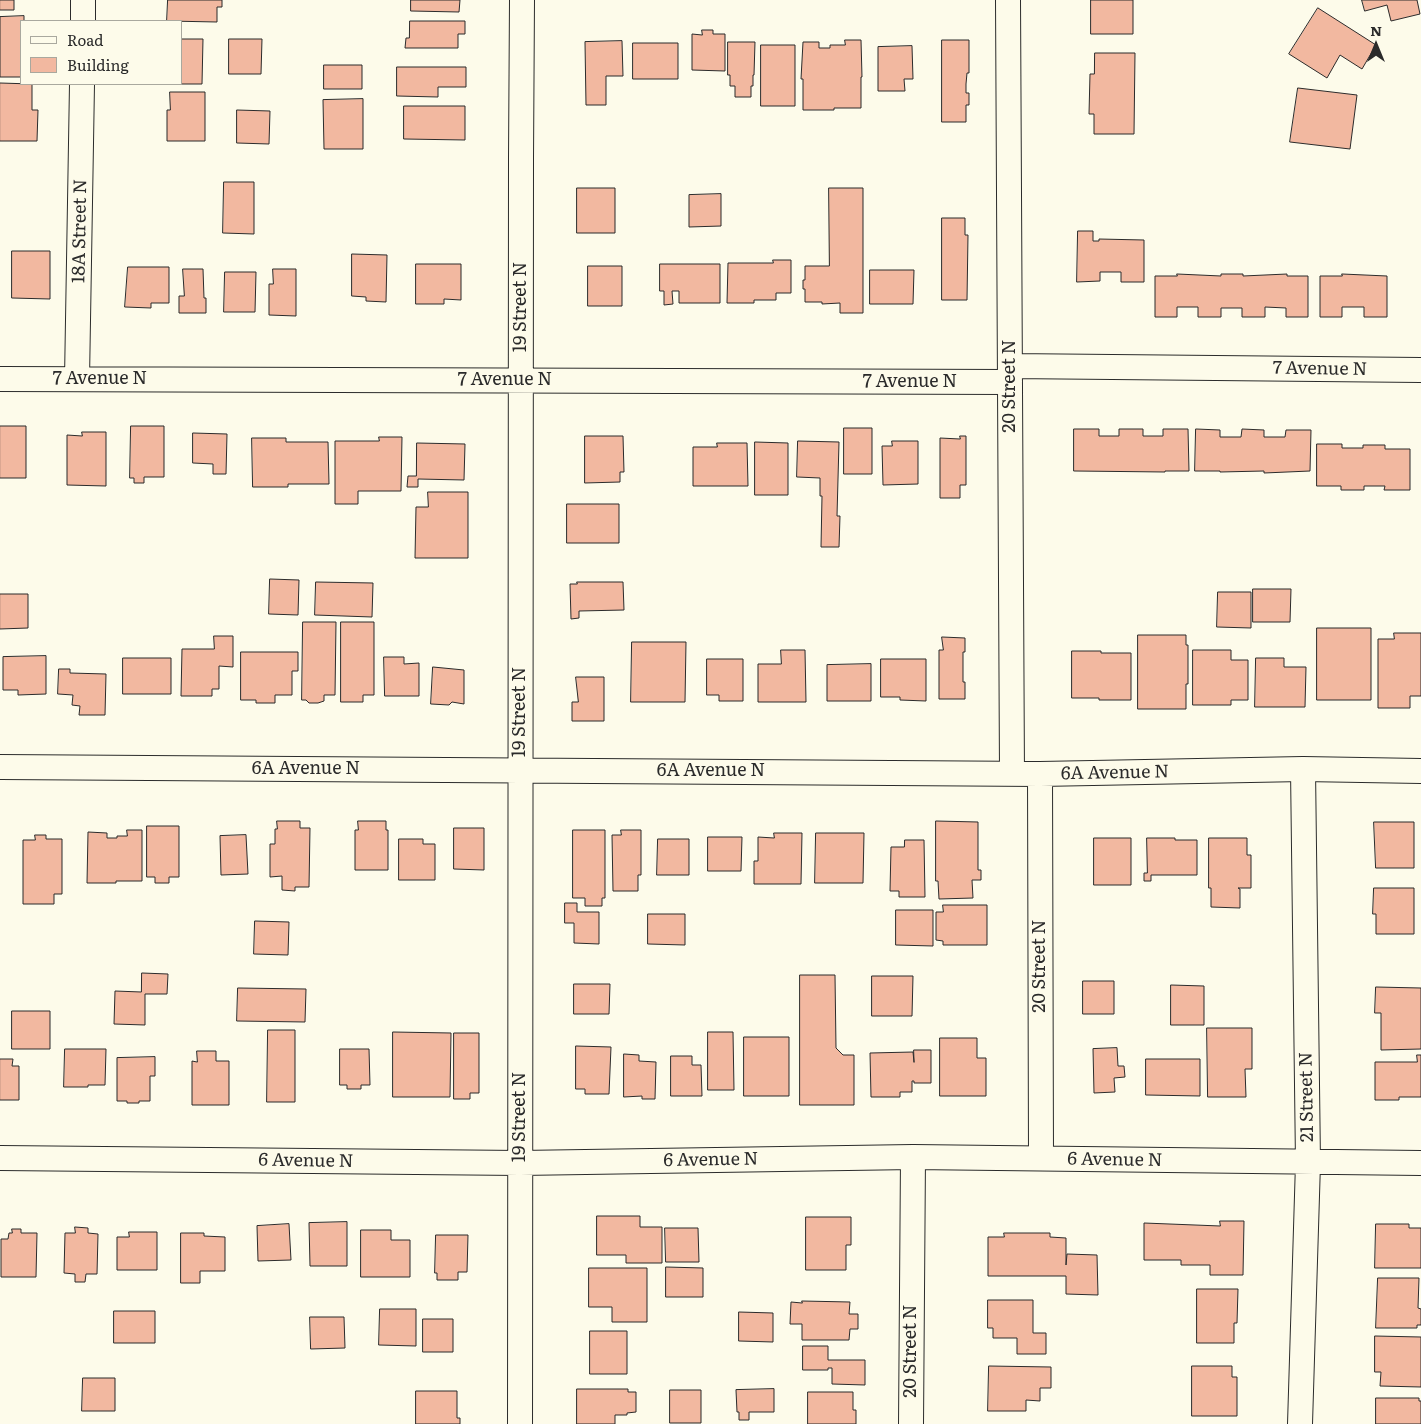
<!DOCTYPE html>
<style>
body{margin:0}
#map{position:relative;width:1421px;height:1424px;overflow:hidden;background:#fdfbea;font-family:Literata,serif}
canvas{display:block}
.legend{position:absolute;left:20px;top:20px;width:162px;height:65px;box-sizing:border-box;background:#fdfbea;border:1px solid #a9a89e;margin:0;padding:6px 9px;list-style:none;font-size:15px;color:#2b2b2b}
.legend li{display:flex;align-items:center;gap:10px;height:25px}
.legend b{width:25px;border:1px solid #a9a89e}
.north{position:absolute;left:1351px;top:20px;width:50px;height:50px;-webkit-text-stroke:4px #fdfbea;paint-order:stroke;rotate:0deg;font-size:14px;font-weight:700;line-height:20px;text-align:center;color:#2b2b2b}
.north::after{content:'';display:block;margin:auto;width:18px;height:22px;background:#2b2b2b;clip-path:polygon(50% 0,100% 100%,50% 72%,0 100%)}
</style>
<div id="map">
<canvas width="1421" height="1424"></canvas>
<ul class="legend">
<li><b style="height:6px;background:#fdfbea"></b>Road</li>
<li><b style="height:14px;background:#f2b8a0"></b>Building</li>
</ul>
<div class="north">N</div>
</div>
<script>
const ctx = document.querySelector('canvas').getContext('2d');
ctx.lineJoin = 'round';
function fill(path, color) { ctx.fillStyle = color; ctx.fill(path, 'evenodd'); }
function trace(path, color, width, dash) { ctx.strokeStyle = color; ctx.lineWidth = width; ctx.lineCap = dash ? 'butt' : 'round'; ctx.setLineDash(dash || []); ctx.stroke(path); }
function write(font, color, halo, rows, align = 'center') {
  ctx.font = font + ' Literata,serif'; ctx.lineWidth = 4; ctx.setLineDash([]); ctx.textBaseline = 'middle'; ctx.strokeStyle = halo; ctx.fillStyle = color; for (const [text, x, y, turn = 0] of rows) {
    ctx.save(); ctx.translate(x, y); ctx.rotate((+turn || 0) * Math.PI / 180); ctx.textAlign = isNaN(turn) ? turn : align; if (halo) ctx.strokeText(text, 0, 0); ctx.fillText(text, 0, 0); ctx.restore();
  }
}
const building = new Path2D(`
 M0,0H14V10H0Z
 M168,0H222V7H217V22L167,21Z
 M411,0H460L459,12L411,11Z
 M1091,0H1133V34H1091Z
 M1362,0H1417L1420,14L1391,21L1387,5L1365,11Z
 M1318,8L1376,45L1362,69L1340,55L1327,78L1289,54Z
 M24,16V21H21V77H0V17Z
 M410,21H465V34H458V48H405L406,38H409Z
 M702,30H713V34H725V71L692,70V34L702,35Z
 M181,39H203L202,84H181Z
 M229,39H262L261,74H229Z
 M845,40H861L862,77H861V108H834V110H803V79H801L803,42H819V48H830V45H845Z
 M942,40H969V73H967L966,84V93H969V105H966V122H942Z
 M622,41L623,76H606V105H586L585,42Z
 M728,42H755L754,75H753V86H751V97H735V86H730V75H728Z
 M633,43H678V79H633Z
 M761,45H795V106H761Z
 M912,46L913,79H904L905,91H878V47Z
 M1095,53H1135L1134,134H1094V114H1089L1090,74H1094Z
 M324,65H362V89H324Z
 M397,67H466V87H438V97L397,96Z
 M0,83L32,84V110H38L37,141H0Z
 M1298,88L1357,95L1350,149L1290,142Z
 M170,92H205V141H167V110H170Z
 M363,99V149H324L323,100Z
 M404,106H465V140L404,139Z
 M237,110L270,111L269,144L237,143Z
 M224,182H254V234L223,233Z
 M577,188H615V233H577Z
 M829,188H863V313H840V303L822,304V302H805V289H803V280H805V266H829Z
 M721,194V226L689,227V195Z
 M942,218H965V235H968L967,300H942Z
 M1078,231H1093V241H1099V239L1144,240V282H1121V272H1100V281L1077,282Z
 M12,251H50V299L12,298Z
 M352,254L387,255L386,302L366,301V297L352,296Z
 M773,260H791V293H776V300H754V303H727L728,263H773Z
 M416,264H461V300L444,299V304H416Z
 M660,264H720V303H679V291H672L673,304L664,305V291H660Z
 M588,266H622V306H588Z
 M128,267H169V303H151V308L125,307Z
 M183,269H203L204,298H206V313H179V296H184Z
 M273,269H296V316L269,315V284H273Z
 M870,270H914L913,304H870Z
 M225,272H256L255,312H224Z
 M1177,274L1221,276V274H1243V276L1287,274V276H1308V317H1286V308L1265,307V317H1242V308H1221V317H1198V307H1177V317H1155V276H1177Z
 M1342,274L1387,276V317H1364V307H1342V317H1320V276H1342Z
 M0,426H26V478H0Z
 M131,426H164V477H144V483H134V478H130Z
 M844,428H872V474H844Z
 M1074,429H1099V436H1119V429H1143V436H1163V429H1188L1189,471H1165V472L1074,471Z
 M1196,429L1220,430V437H1241L1242,429L1264,430V437H1285L1286,430H1311L1310,471L1264,473V471L1220,472V471H1195Z
 M82,432H106V486L67,485V435L82,436Z
 M193,433L227,434L226,474H213V464L193,463Z
 M585,436H623L624,472H620V482L585,483Z
 M960,436H966V485H960V498H940V438L960,439Z
 M379,437H402L401,491H358V504H335V441H379Z
 M252,438H286V442H328L329,484H288V487H253Z
 M798,441L839,442L837,516H840L839,547H821L822,496H820V478L797,477Z
 M892,441H918V484L883,485L882,446H892Z
 M755,442L788,443V495H755Z
 M417,443L465,444L464,480L418,479V487H407L408,476H416Z
 M717,443H747L748,486H693V447H717Z
 M1317,444H1342V448H1363V445H1385V449H1410V490H1384L1385,486H1364V490H1341V486H1317Z
 M428,492H468V558H415L416,507H428Z
 M567,504H619V543H567Z
 M270,579L299,580L298,615L269,614Z
 M316,582L373,583L372,617L315,615Z
 M577,582H623L624,610L579,611V618L571,619L570,584H577Z
 M1253,589H1291L1290,622H1253Z
 M1218,592H1251V628L1217,627Z
 M0,594H28V628L0,629Z
 M303,622H336L335,695H324V701L318,703H309L306,700H302Z
 M341,622H374V695H363V702H341Z
 M1317,628H1371V700H1317Z
 M1394,633H1421V696H1410V708H1378V639H1394Z
 M1138,635H1186V645H1188V684H1186V709H1138Z
 M214,636H233V667L219,666V689H212V696H181L182,649H214Z
 M942,637L965,638V652H963V682H965V699H939V650H943Z
 M632,642H686L685,702H631Z
 M781,650H805L806,702H758V664H781Z
 M1193,650H1231V660H1248V700H1231V705H1193Z
 M1072,651H1101V653H1131V700H1099V698H1072Z
 M241,652H298V671H292V695H275V703H256V700H241Z
 M46,656V694L18,695V690H3V657Z
 M384,657H404V664L419,663V696H385Z
 M123,658H171V694H123Z
 M1256,658H1284V667H1306L1305,707H1255Z
 M707,659H743V701H719V695H707Z
 M881,659H926V701L900,700V697H881Z
 M871,664V701H827V665Z
 M433,667L464,670V704L452,702L449,705L431,704Z
 M59,669H70V673L106,674L105,715H79L80,706L72,705L73,695L58,694Z
 M576,677H604V721H572V702H578Z
 M277,821H300V828H310L309,887H295V891L282,890V876L270,877V844H275V829H277Z
 M358,821H386V830H388V870H355V830H358Z
 M936,821L978,822V870H981V880H972L973,898L939,899L938,881H936Z
 M1374,822H1414V868H1376Z
 M147,826H179V877H169V883H155V877H147Z
 M454,828H484V870L454,869Z
 M127,830H142V881H116V883H87L88,832L107,833V838H117V836H127Z
 M573,830H605V898H602V906H585V898H573Z
 M621,830H641V875H638V891H613L612,835H621Z
 M774,833H802L801,884H754V861H758V837L774,838Z
 M816,833H864L863,883H815Z
 M35,835H46V839H62V894H54V904H23V840H35Z
 M246,835L248,874L221,875L220,836Z
 M708,837H742L741,871H708Z
 M1094,838H1131V885H1094Z
 M1147,838H1175V840H1197V875H1151V881H1144V873H1147Z
 M1209,838H1247V855H1251V888H1238L1240,889V908L1211,907V888H1209Z
 M399,839H423V844H435V880H399Z
 M658,839H689V875H657Z
 M905,840H924L925,897H899V891H890L891,847H904Z
 M1374,888H1414V934H1376V914H1373Z
 M565,903H577V912H599V944L574,943V923H565Z
 M943,905H987V945H943V941L936,940V912H943Z
 M896,910H933V946L896,945Z
 M648,914H685V945L648,944Z
 M255,921L289,922L288,955L254,954Z
 M142,973L168,974L167,994H145V1025L114,1024L115,991L141,992Z
 M800,975H835L836,1048L843,1055H854V1105H800Z
 M872,976H913L912,1016H872Z
 M1083,981H1114V1014H1083Z
 M574,984H610L609,1014H574Z
 M1171,985L1204,986V1025H1171Z
 M1376,987L1421,988V1049L1381,1050V1013H1375Z
 M238,988L306,989L305,1022L237,1021Z
 M12,1011H50V1049H12Z
 M1207,1028H1252V1069H1245L1246,1097H1208Z
 M268,1030H295V1102H267Z
 M393,1032L451,1033L450,1097H393Z
 M708,1032H733L734,1090H708Z
 M454,1033H479V1093H470V1099H454Z
 M744,1037H789V1096H744Z
 M940,1038H977V1058H986V1096H940Z
 M576,1046L611,1047L609,1094H585V1089H576Z
 M1117,1048L1118,1066H1124L1125,1077L1114,1078L1115,1092L1094,1093L1093,1049Z
 M65,1049H106L105,1085H88V1087H64Z
 M340,1049H369L370,1085H361V1089H347V1085H340Z
 M914,1050H931V1083H914V1081H912V1092H900V1097H871L870,1053L913,1052L914,1062Z
 M197,1051H216V1061H229V1105H192V1061L197,1062Z
 M624,1054L639,1055V1061L656,1062L655,1099H642V1096L624,1097Z
 M1417,1055H1421V1097H1399V1100H1375V1062H1417Z
 M671,1056H692V1065H701L702,1096H671Z
 M155,1057V1076H150V1101H139V1103H127V1101H117V1058Z
 M0,1059H13L12,1066H19V1100H0Z
 M1146,1059H1200V1096L1146,1095Z
 M597,1216H640V1227H662V1263H626V1255H597Z
 M806,1217H851V1245H846V1270H806Z
 M1220,1221H1244L1243,1275H1210V1265H1181V1260H1144V1223L1220,1226Z
 M347,1222V1266H310L309,1223Z
 M289,1224L291,1260L258,1261L257,1226Z
 M1376,1224H1409V1228H1421V1268H1375Z
 M75,1227L88,1228V1233L98,1234L97,1274H86L85,1282H75V1274L64,1273L65,1233H75Z
 M665,1228H698L699,1262H666Z
 M12,1229H21V1233H37L36,1277H1V1239H8L9,1233H12Z
 M361,1230H391V1240H410V1277H361Z
 M129,1232H157V1270H117V1237H129Z
 M181,1233H204V1236L225,1237V1271H200V1283H181Z
 M1004,1233H1050V1237L1066,1238V1265L1067,1254L1097,1255L1098,1295L1066,1294V1276H988V1237H1004Z
 M436,1235H468L467,1272H458V1280H437V1273H435Z
 M666,1267L703,1268V1297H666Z
 M589,1268H647V1322H612V1307H589Z
 M1378,1278H1419L1418,1308L1421,1309V1325H1417V1328H1376Z
 M1197,1289H1238L1237,1323H1234V1343H1197Z
 M988,1300H1033V1333H1046V1354H1017V1338H993V1328H988Z
 M802,1301L850,1302L849,1314H858V1329H850L849,1340H802V1324H790L791,1302L802,1303Z
 M380,1309H416V1346L379,1345Z
 M114,1311H155V1343H114Z
 M739,1312L773,1313V1342L739,1341Z
 M310,1317H344L345,1348L311,1349Z
 M423,1319H453V1352H423Z
 M590,1331H627V1374H590Z
 M1375,1336L1421,1337V1387L1380,1386L1381,1372H1375Z
 M803,1346H828V1360H865V1385L832,1384V1368H828V1370H803Z
 M989,1366L1051,1367V1388H1040V1401L1026,1400V1411H988Z
 M1192,1366H1232V1377H1237V1416H1192Z
 M83,1378H115V1411H82Z
 M577,1389H628V1392H636V1412L627,1413V1415H615V1424H577Z
 M774,1389V1412H749V1420H739V1412H737L736,1390Z
 M670,1390H701V1423H670Z
 M416,1391H457V1418H460V1424H416Z
 M808,1392H853V1410H856V1424H808Z
 M1376,1398H1419V1401H1421V1424H1376Z`);
fill(building, '#f2b8a0');
trace(building, '#2b2b2b', 1);
const street = new Path2D(`
 M1008,0L1012,773
 M83,21V0
 M1010,366L1421,370
 M0,379L1010,382
 M77,379L82,84
 M0,767L1040,774L1303,769L1421,771
 M1040,774L1041,1158
 M0,1158L520,1163L913,1157L1421,1163
 M520,1424L521,158L522,0
 M911,1424L913,1157
 M1300,1424L1308,1163L1303,769`);
trace(street, '#2b2b2b', 26);
trace(street, '#fdfbea', 24);
write('18px', '#2b2b2b', '#fdfbea', [
 ["18A Street N",80,231,-89],
 ["19 Street N",521,307,-90],
 ["7 Avenue N",1320,369,1],
 ["7 Avenue N",100,379],
 ["7 Avenue N",505,380],
 ["7 Avenue N",910,382],
 ["20 Street N",1010,386,-90],
 ["19 Street N",520,712,-90],
 ["6A Avenue N",306,769],
 ["6A Avenue N",711,771],
 ["6A Avenue N",1115,773,-1],
 ["20 Street N",1040,966,-90],
 ["21 Street N",1307,1097,-91],
 ["19 Street N",520,1117,-90],
 ["6 Avenue N",711,1160,-1],
 ["6 Avenue N",1115,1160,1],
 ["6 Avenue N",306,1161,1],
 ["20 Street N",911,1351,-90]
]);
</script>
